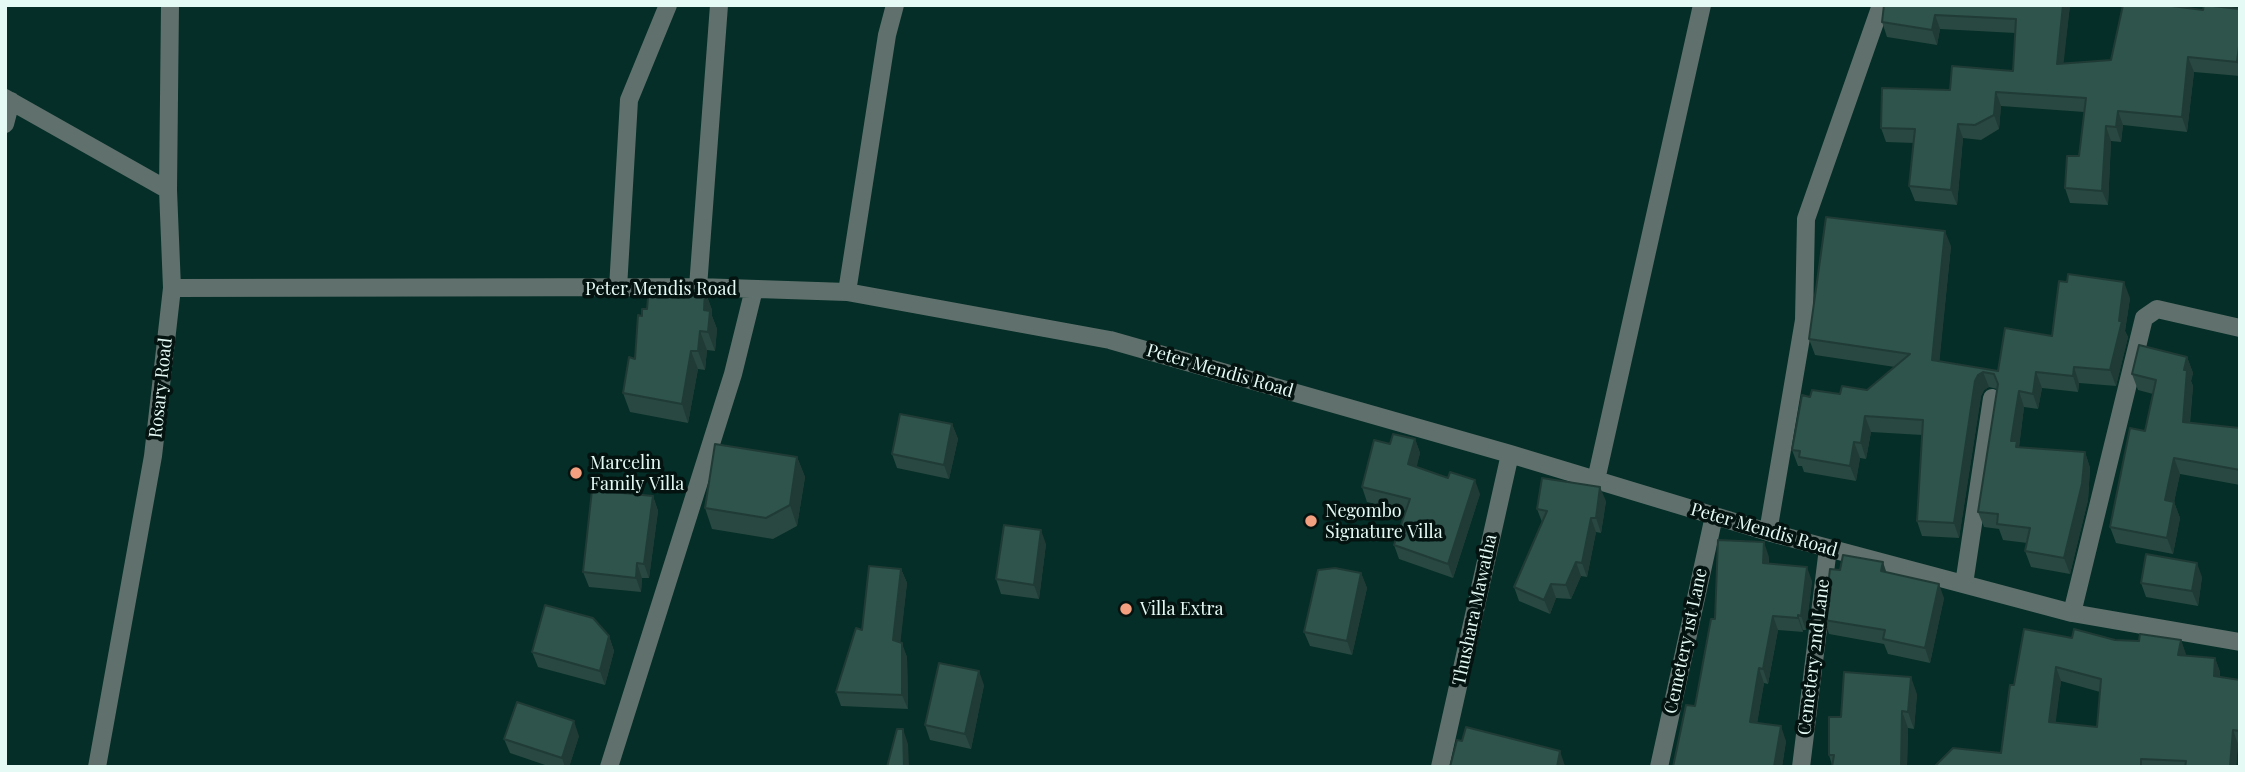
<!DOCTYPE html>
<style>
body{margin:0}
#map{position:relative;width:2245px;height:772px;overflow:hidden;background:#042e27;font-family:"Playfair Display",serif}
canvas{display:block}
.frame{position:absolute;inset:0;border:7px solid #e5faf5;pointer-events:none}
</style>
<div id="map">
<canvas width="2245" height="772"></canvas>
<div class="frame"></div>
</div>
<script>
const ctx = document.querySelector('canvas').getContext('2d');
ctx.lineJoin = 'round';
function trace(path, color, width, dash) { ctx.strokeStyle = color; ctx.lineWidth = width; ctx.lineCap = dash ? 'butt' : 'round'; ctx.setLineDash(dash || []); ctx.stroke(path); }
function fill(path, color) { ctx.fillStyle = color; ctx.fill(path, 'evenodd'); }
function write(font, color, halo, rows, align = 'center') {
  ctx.font = font + ' "Playfair Display",serif'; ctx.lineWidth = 7; ctx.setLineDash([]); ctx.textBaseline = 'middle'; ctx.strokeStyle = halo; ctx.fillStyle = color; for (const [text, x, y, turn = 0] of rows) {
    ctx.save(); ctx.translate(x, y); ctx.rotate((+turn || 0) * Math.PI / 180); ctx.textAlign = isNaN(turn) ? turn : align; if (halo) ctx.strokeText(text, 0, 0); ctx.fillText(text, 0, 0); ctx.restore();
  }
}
trace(new Path2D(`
 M5,98L168,190
 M5,124L11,101
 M698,287L719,5
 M172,288L698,287L847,292L1110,340L1510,454L1768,532L2072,613L2240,642
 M618,288L629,100L668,5
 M847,292L887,35L895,5
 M1596,480L1702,5
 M1768,532L1804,320L1806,219L1881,5
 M1964,584L1992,398
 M2072,613L2144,318L2157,309L2240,328
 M97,767L153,456L172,288L168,190L170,5
 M609,767L733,374L754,289
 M1440,767L1510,454
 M1659,767L1714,516
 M1801,767L1828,548`), '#60706c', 18);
fill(new Path2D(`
 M1884,5H2070L2063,63L2111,60L2203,10L2240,9V76L2194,72L2187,132L2123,125L2121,142L2111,141L2108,205L2070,203L2065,188L2079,156L2084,112L2001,106L1999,129L1981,140L1963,138L1957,205L1915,201L1909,186L1914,143L1886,142L1881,128L1950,90L2013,71L2015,33L1940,29L1937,45L1887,37L1882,22Z
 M1951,246L1939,362L1998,371L2052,336L2130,298L2125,331L2128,337L2116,386L2079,383L2078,392L2042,388L2038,409L2024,407L2019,447L2085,452L2090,468L2088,500L2070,574L2031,567L2025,551L2027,543L2003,540L1999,529L1984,527L1978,512L1997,389L1989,387L1984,390L1981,396L1959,538L1922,536L1917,521L1922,435L1871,432L1866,459L1860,458L1856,481L1804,472L1802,466H1798L1792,450L1810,397L1840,394L1867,390L1895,367L1815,355L1809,339Z
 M705,291L712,310V316L717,329L715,351L707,350L705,370L698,369L688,423L630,412L623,393L635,359L642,316L647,309Z
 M2187,357L2193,373L2191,381L2193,386L2190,423L2240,428V485L2180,474L2174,502L2180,518L2173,554L2116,543L2110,527L2145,431L2153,394L2138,390L2132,374Z
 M952,424L958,439L949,479L897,468L892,454Z
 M1415,439L1420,453L1416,467L1480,494L1453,578L1399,559L1394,545L1406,511L1367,502L1362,487L1390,444Z
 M797,457L805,477L797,526L773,539L712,529L705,508Z
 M653,496L658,511L649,578H642L641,592L589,587L583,572Z
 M1606,501L1601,533L1596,532L1587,577L1581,576L1571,599L1556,598L1550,614L1519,601L1514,587L1542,522L1537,509Z
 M1046,544L1039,599L1001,594L996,579Z
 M1769,557V563L1812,581L1806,630H1803V632L1778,630L1768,684L1764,683L1757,723L1786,741L1782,767H1673L1695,706L1715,619Z
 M901,569L907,583L900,642L907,657L908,709L841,706L836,692L862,630Z
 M1361,573L1367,588L1352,655L1310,646L1304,632Z
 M1886,573L1944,598L1930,663L1888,654L1884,644L1829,634L1824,620Z
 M2202,577L2198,606L2146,597L2141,583Z
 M609,636L614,651L605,685L538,667L532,652Z
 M2072,638L2139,641L2181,640L2186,656L2215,658L2220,672V677L2240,680V744H2238L2236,767H1934L2001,753L2014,685ZM2061,681L2100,692L2097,727L2055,723Z
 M984,685L971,749L930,740L925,725Z
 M1917,694L1914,729L1908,728L1907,767H1832V765L1829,755L1841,717Z
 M579,736L569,767H551L510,753L504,739Z`), '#284841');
fill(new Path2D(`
 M2063,5H2070L2062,78L2057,64Z
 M1935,15L1940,29L1937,45L1932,30Z
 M2240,39V69L2237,62Z
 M2188,57L2194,72L2187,132L2182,117Z
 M1996,92L2001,106L1999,129L1994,115Z
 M2118,111L2123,125L2121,142L2116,127Z
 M1958,124L1963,138L1957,205L1951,190Z
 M2106,126L2111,141L2108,205L2102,191Z
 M1945,231L1951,246L1938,376L1932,360Z
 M2124,282L2130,298L2125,331L2128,337L2116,386L2110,370Z
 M705,291L712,310V316L717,329L715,351L708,332L704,310Z
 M700,331L707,350L705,370L698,351Z
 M691,351L698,369L688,423L682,404Z
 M2187,357L2193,373L2191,381L2193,386L2188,438L2183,422L2184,370Z
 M2074,367L2079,383L2078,392L2073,376Z
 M1983,372L1989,387L1984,390L1981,396L1959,538L1954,523L1975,381L1978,375Z
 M2036,372L2042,388L2038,409L2033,394Z
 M2019,391L2024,407L2019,447L2022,457L2011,441Z
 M1865,416L1871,432L1866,459L1861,443Z
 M952,424L958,439L949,479L944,465Z
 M1415,439L1420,453L1414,479L1408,464Z
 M1854,442L1860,458L1856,481L1850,466Z
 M2085,452L2090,468L2088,500L2070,574L2064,558Z
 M797,457L805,477L797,526L790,505Z
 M2174,458L2180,474L2171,516L2165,500Z
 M1475,480L1480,494L1453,578L1448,564Z
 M1600,487L1606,501L1601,533L1596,518Z
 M653,496L658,511L649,578L644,564Z
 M2174,502L2180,518L2173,554L2167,538Z
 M1591,518L1596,532L1587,577L1582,563Z
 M1041,530L1046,544L1039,599L1034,585Z
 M1764,542L1769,557L1768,577L1763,563Z
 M1576,562L1581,576L1571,599L1566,585Z
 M1883,562L1888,577L1881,571Z
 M637,563L642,578L641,592L636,578Z
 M2197,563L2202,577L2198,606L2192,591Z
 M1807,567L1812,581L1806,630L1801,616Z
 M901,569L907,583L899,655L893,640Z
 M1361,573L1367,588L1352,655L1347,641Z
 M1551,584L1556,598L1550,614L1544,600Z
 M1939,584L1944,598L1930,663L1925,648Z
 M1798,615L1803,630V632L1798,618Z
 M1773,616L1778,630L1768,684L1763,669Z
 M609,636L614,651L605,685L600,671Z
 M2181,640L2186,654L2184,669L2178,655Z
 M902,643L907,657L908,709L902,695Z
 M2215,658L2220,672L2219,690L2214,676Z
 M2056,667L2061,681L2054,736L2049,722Z
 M1759,668L1764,683L1755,736L1750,722Z
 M979,671L984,685L971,749L965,734Z
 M1911,677L1917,694L1914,729L1908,712Z
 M1902,711L1908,728L1907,767H1901Z
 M574,721L579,736L569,767H565L562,758Z
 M1781,726L1786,741L1782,767H1774Z
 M903,729L908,744L909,767H904Z
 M2233,730L2238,744L2236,767H2230Z
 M1560,751L1565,766V767H1557Z`), '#203b35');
const building = new Path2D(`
 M1884,5H2063L2057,64L2111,60L2123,5H2164L2203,10L2204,5L2240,9V39L2237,62L2188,57L2182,117L2118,111L2116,127L2106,126L2102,191L2065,188L2067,156H2079L2086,98L1996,92L1994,115L1975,125L1958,124L1951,190L1909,186L1915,129L1881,128L1882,88L1950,90L1952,66L2013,71L2016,19L1935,15L1932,30L1882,22Z
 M1826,217L1945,231L1932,360L1998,371L2005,328L2052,336L2059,281L2067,282L2068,274L2124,282L2119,321H2122L2110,370L2074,367L2073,376L2036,372L2033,394L2019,391L2011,441H2017L2016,447L2085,452L2082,484L2064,558L2025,551L2030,528L1997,524L1998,514L1978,512L1998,384L1994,374L1983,372L1978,375L1975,381L1954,523L1917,521L1923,420L1865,416L1861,443L1854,442L1850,466L1799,457L1800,451L1792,450L1802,395L1810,397L1812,390L1840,394L1842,386L1867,390L1910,354L1809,339Z
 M649,287L705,291L704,310L710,311L708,332L700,331L698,351H691L682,404L623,393L629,357L635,359L638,315L642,316V309H647Z
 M2139,345L2187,357L2184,370H2187L2183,422L2240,428V470L2174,458L2165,500L2174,502L2167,538L2110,527L2130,428L2145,431L2156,380L2132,374Z
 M900,414L952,424L944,465L892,454Z
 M1393,434L1415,439L1408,464L1448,478L1450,472L1475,480L1448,564L1394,545L1410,499L1362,487L1374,440L1390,444Z
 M715,444L797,457L790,505L766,518L705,508Z
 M1542,478L1600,487L1596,518H1591L1582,563L1576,562L1566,585L1551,584L1544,600L1514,587L1547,511L1537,509Z
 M592,490L653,496L644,564L637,563L636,578L583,572Z
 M1004,525L1041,530L1034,585L996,579Z
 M1718,540L1764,542L1763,563L1807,567L1801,616L1798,615V618L1773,616L1763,669L1759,668L1750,722L1781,726L1774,767H1673L1686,705L1695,706L1711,619H1715Z
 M2146,554L2197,563L2192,591L2141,583Z
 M1843,555L1883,562L1881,571L1939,584L1925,648L1883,639L1885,630L1824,620L1830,569L1840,570Z
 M869,566L901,569L893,640L902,643V695L836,692L856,628L862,630Z
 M1335,568L1361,573L1347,641L1304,632L1318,570Z
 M545,605L593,618L609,636L600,671L532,652Z
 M2024,629L2072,638L2074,629L2115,640L2139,641L2140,634L2181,640L2178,655L2215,658L2214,676L2240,680V731L2233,730L2230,767H2185L2186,761L2141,759V767H1934L1953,748L2001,753L2010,685H2014ZM2056,667L2101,679L2097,727L2049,722Z
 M939,663L979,671L965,734L925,725Z
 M1844,672L1911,677L1908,712L1902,711L1901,767H1832L1834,755H1829V717H1841Z
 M517,702L574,721L562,758L504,739Z
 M1466,727L1560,751L1557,767H1450L1457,740L1462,741Z
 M897,729H903L904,767H887Z`);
fill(building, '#2e544c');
trace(building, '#203b35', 2);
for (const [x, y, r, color] of [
 [576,473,7,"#f2a07f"],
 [1311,521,7,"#f2a07f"],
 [1126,609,7,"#f2a07f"]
]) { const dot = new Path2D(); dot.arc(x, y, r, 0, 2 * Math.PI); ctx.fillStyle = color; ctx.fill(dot); trace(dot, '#041310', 2.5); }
write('18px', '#e5faf5', '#041310', [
 ["Peter Mendis Road",661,289],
 ["Peter Mendis Road",1220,371,16],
 ["Rosary Road",161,388,-84],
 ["Peter Mendis Road",1764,530,16],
 ["Thushara Mawatha",1475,610,-78],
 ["Cemetery 1st Lane",1686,641,-78],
 ["Cemetery 2nd Lane",1814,657,-83]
]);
write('18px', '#e5faf5', '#041310', [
 ["Marcelin",590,463],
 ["Family Villa",590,484],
 ["Negombo",1325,511],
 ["Signature Villa",1325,532],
 ["Villa Extra",1140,609]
], 'left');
</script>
